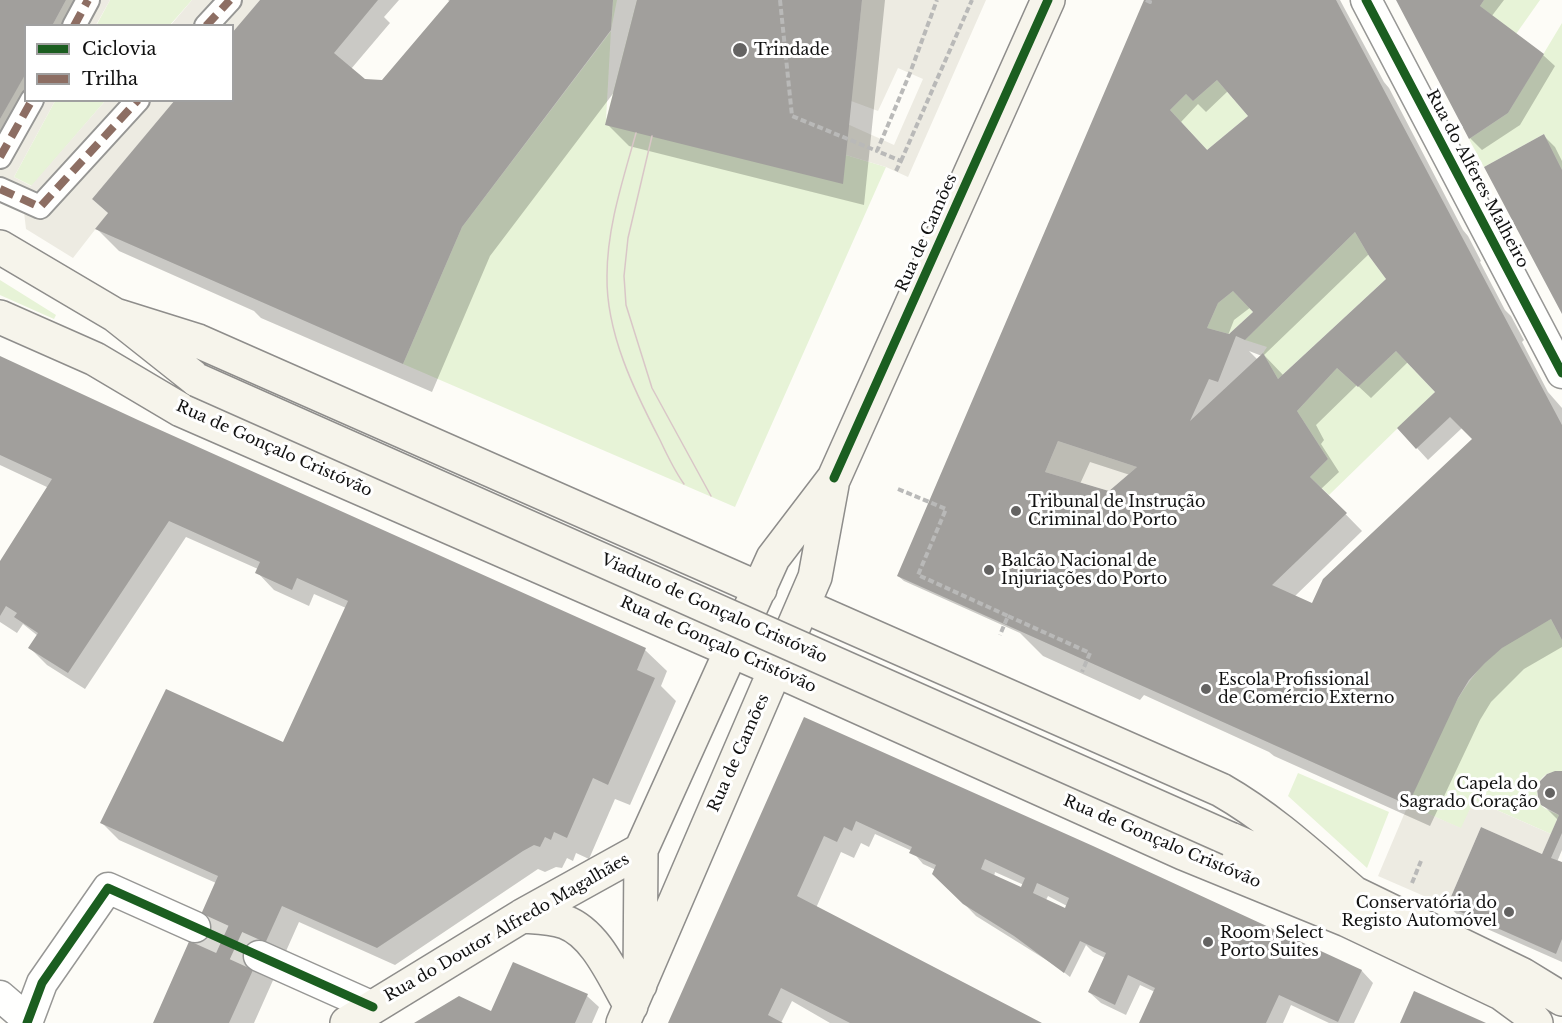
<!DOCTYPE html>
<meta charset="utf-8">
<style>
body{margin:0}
#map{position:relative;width:1562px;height:1023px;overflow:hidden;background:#fdfcf7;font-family:"Libre Baskerville",serif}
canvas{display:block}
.legend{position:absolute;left:24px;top:24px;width:210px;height:78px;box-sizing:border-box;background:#fff;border:2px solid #a0a0a0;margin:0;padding:8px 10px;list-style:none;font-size:18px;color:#111}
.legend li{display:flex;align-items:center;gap:12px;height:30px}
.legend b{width:30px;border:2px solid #a0a0a0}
</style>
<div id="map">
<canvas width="1562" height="1023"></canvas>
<ul class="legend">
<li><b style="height:8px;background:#1b5e20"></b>Ciclovia</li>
<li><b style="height:8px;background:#8d6e63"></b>Trilha</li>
</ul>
</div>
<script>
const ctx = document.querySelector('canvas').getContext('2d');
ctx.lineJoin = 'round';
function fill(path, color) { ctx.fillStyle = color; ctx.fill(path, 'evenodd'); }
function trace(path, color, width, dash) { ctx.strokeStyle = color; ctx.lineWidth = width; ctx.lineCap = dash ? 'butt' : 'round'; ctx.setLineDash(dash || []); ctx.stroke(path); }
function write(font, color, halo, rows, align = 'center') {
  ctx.font = font + ' "Libre Baskerville",serif'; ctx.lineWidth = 6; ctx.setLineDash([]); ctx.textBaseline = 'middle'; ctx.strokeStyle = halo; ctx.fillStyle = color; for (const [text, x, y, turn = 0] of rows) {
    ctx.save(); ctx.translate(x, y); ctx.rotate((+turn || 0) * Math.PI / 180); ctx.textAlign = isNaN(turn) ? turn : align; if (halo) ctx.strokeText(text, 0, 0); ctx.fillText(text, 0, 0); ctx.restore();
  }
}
fill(new Path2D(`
 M110,0H192L170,25L96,26Z
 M613,0H617L611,30L606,120L637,0H757L846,155L886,167L735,507L403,364L462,227L611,31Z
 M1484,0H1540L1516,34L1480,6Z
 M1562,23V170L1544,134L1484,167L1469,139L1508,113Z
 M1217,80L1248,116L1207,150L1170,110L1186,94L1193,101Z
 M55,101H105L32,186L14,177Z
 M1355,232L1369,256L1386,279L1278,379L1263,353L1267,347L1245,340Z
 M0,280L56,315L54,319L0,295Z
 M1233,291L1253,312L1229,334L1207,328L1218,303Z
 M1396,351L1435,392L1329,495L1310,477L1328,459L1297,411L1337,368L1358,387Z
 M1551,619L1562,640V771C1558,772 1551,772 1547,774C1536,780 1534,796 1541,805C1545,810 1553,812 1559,815L1551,834L1474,800L1462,829L1408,805C1431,754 1456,680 1503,647C1518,636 1535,628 1551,619Z
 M1298,773L1389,812L1367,868L1288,796Z`), '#e7f3d7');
fill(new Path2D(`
 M66,0H110L96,25L52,26Z
 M192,0H260L233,33L232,26H170Z
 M862,0H986L908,177L886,167L846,155L763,119L823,113L894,145L923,79L898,68L878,111L851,101Z
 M25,73L26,100L55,101L14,177L31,186L105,101H175L92,199L108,213L73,258L26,229L24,212L0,201V119Z
 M1058,441L1137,467L1109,491L1045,472Z
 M1474,800L1551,834L1542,854L1481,827L1447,906L1378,876L1408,805L1461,828Z`), '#edebe2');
fill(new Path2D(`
 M0,0H84L70,26H26V100H44L23,138L0,167Z
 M262,0H399L384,17L390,23L351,69L366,82L383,81L450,2L448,0H885L864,205L629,146L607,124L615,91L490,256L432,392L261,318L254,311L119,251L97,229L232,100Z
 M1146,0H1340L1384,82L1389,88L1463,230L1468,236L1481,261L1480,262L1505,310L1511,316L1524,340L1522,342L1548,392L1562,408V647L1524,669L1491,702L1480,720L1430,826L1274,756L1269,752L1144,695L1140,700L1043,656L1020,633L904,581L898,576ZM1228,91L1250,116L1208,151L1181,122L1198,104L1206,112ZM1369,254L1388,279L1284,376L1264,355ZM1251,307L1255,312L1227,338L1234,320ZM1249,351L1262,356L1258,360ZM1409,361L1437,392L1417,448L1428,460L1462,428L1474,439L1313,605L1294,597L1362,531L1321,489L1339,472L1321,444L1324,440L1316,425L1357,385L1371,398ZM1090,462L1130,475L1110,493L1080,484Z
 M1397,0H1504L1491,17L1543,55L1555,66L1520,125L1482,150L1470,138Z
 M1543,135L1555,147L1562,161V310Z
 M0,357L137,422L645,650L667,671L661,686L676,701L630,805L615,799L589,859L576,853L573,861L567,858L562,868L556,867L545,872L538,869L395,965L299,922L254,1023H154L216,883L119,840L102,823L284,744L346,608L314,594L309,606L274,590L257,572L258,569L186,537L85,689L47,665L30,648L38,636L23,624L17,633L0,622V564L49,488L0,465Z
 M805,719L1092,847L1362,971L1373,983L1354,1023H1329L1291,1005L1283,1023H1140L1155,992L1140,985L1126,1015L1101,1003L1089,992L1105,958L1093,952L1086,945L1070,977L1056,966L976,916L934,873L936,870L923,864L912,851L875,834L869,847L861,843L854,858L841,852L816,908L1038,1023H830L792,1001L781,1023H670ZM995,872L1024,885L1022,889L994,877ZM1048,896L1067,906L1066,910L1046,900Z
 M1562,773V850L1557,862L1562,864V962L1460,917L1448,906L1548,858L1558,820L1542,804Z
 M514,964L587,996L599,1007L592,1023H417L491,1014Z`), '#0003');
fill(new Path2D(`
 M0,0H66L52,26H26V73L0,119Z
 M260,0H378L334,53L365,79L382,80L450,0H613L611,30L462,227L403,364L95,229L108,213L92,199L175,100H232V33Z
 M637,0H862L843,184L605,125Z
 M1144,0H1336L1562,425V640L1551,619L1502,648L1485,663L1469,680L1458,698L1408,805L897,576ZM1217,80L1248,116L1207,150L1170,110L1186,94L1193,101ZM1355,232L1369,256L1386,279L1278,379L1263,353L1190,421L1209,379L1218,382L1236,336L1245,340ZM1233,291L1253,312L1229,334L1207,328L1218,303ZM1396,351L1435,392L1397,428L1416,449L1450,417L1472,439L1323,579L1312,603L1272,585L1347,513L1310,477L1328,459L1297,411L1337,368L1358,387ZM1058,441L1137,467L1109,491L1045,472Z
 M1396,0H1484L1480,6L1544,54L1508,113L1469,139Z
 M1544,134L1562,170V314L1484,167Z
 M0,356L138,420L646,648L637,670L655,678L608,785L593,778L567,838L554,832L551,840L545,837L540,847L534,845L523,851L377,948L282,906L229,1023H153L218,876L100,823L166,689L283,742L348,601L297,578L292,590L255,573L260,562L169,521L68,673L28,648L38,633L14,617L17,613L6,606L0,616V561L52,479L0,455Z
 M804,717L1093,846L1362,970L1338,1022L1279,995L1266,1023H1139L1155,988L1128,975L1115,1005L1088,992L1106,953L1080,941L1064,973L1014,936L963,904L932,874L936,865L909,853L912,847L856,821L852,831L844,827L837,842L824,836L797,896L1042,1023H850L781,988L768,1015L783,1023H668ZM985,859L1025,878L1021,887L981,869ZM1037,883L1069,898L1065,908L1033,893Z
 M1555,771H1562V833L1551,858L1562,862V939L1556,954L1447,906L1481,827L1542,854L1559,815L1541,805L1538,798L1537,789L1540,781L1547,774Z
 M513,962L588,994L575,1023H414L459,996L491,1011Z
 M1414,991L1486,1023H1400Z`), '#a19f9c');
trace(new Path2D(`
 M195,927L259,956`), '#dad9d4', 30, [30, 15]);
const pedestrian = new Path2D(`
 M74,26L88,0
 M206,26L230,0
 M0,157L32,100
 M0,189L40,207L138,100`);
const minor = new Path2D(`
 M1366,0L1562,373
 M259,956L373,1007
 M0,996L28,1020
 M27,1023L42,983L108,888L195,927`);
const secondary = new Path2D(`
 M0,247L115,315L197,380
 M115,315L198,341L760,589
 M0,317L95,359L181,410L776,670L1183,853L1347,920L1501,993L1527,1012L1536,1023
 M804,606L1221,790C1270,818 1311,856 1354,893
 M1230,839L1354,893L1523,975L1562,999
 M522,916C536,917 551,917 565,922C597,934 614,978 631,1006
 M640,985L641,850L773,558L834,478L1048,0
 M347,1023L522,916L641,850
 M623,1023L815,577L832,485`);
trace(pedestrian, '#979795', 26);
trace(minor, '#979795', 33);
trace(secondary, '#8e8d8b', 36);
trace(new Path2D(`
 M780,0L792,116L877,151
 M1146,0L1150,2V0
 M901,161L972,0
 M896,171L901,161L877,151L910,73L937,0
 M898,489L946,509L918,575L1008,616L1000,635
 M1008,616L1090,653L1082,672
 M1412,883L1421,861`), '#b9b9b8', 4, [6, 3]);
trace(pedestrian, '#fffffe', 22);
trace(minor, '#fffffe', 30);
trace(secondary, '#f6f4eb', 33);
trace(new Path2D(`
 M636,133C623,180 607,227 607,276C606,333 634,390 660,440C667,455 674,470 684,484
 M652,136L628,238L624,276L626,305L652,388L711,496`), '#d9c6c7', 1.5);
const secondaryBridge = new Path2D(`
 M197,380L1230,839`);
trace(secondaryBridge, '#8e8d8b', 36, []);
trace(secondaryBridge, '#f6f4eb', 33);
trace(new Path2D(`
 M74,26L88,0
 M206,26L230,0
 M0,157L32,100
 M0,189L40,207L138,100`), '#8d6e63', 8, [15, 8]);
trace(new Path2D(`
 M1366,0L1562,373
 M834,478L1048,0
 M27,1023L42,983L108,888L373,1007`), '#1b5e20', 9);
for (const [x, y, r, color] of [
 [740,50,8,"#646362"],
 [1016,511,6,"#646362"],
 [989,570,6,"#646362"],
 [1206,689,6,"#646362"],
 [1550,793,6,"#646362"],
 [1509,912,6,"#646362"],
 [1208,942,6,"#646362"]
]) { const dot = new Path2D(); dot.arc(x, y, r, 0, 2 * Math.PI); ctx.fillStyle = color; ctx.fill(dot); trace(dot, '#fff', 2); }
write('16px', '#111', '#fff', [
 ["Trindade",754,50],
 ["Tribunal de Instrução",1028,502],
 ["Criminal do Porto",1028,520],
 ["Balcão Nacional de",1001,561],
 ["Injuriações do Porto",1001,579],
 ["Escola Profissional",1218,680],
 ["de Comércio Externo",1218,698],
 ["Capela do",1538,784,"right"],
 ["Sagrado Coração",1538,802,"right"],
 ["Conservatória do",1497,903,"right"],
 ["Registo Automóvel",1497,921,"right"],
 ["Room Select",1220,933],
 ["Porto Suites",1220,951]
], 'left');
write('16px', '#111', '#fff', [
 ["Rua do Alferes Malheiro",1477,179,62],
 ["Rua de Camões",927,233,-66],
 ["Rua de Gonçalo Cristóvão",274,449,24],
 ["Viaduto de Gonçalo Cristóvão",714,609,24],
 ["Rua de Gonçalo Cristóvão",718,645,24],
 ["Rua de Camões",739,753,-66],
 ["Rua de Gonçalo Cristóvão",1162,842,23],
 ["Rua do Doutor Alfredo Magalhães",507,928,-30]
]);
</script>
